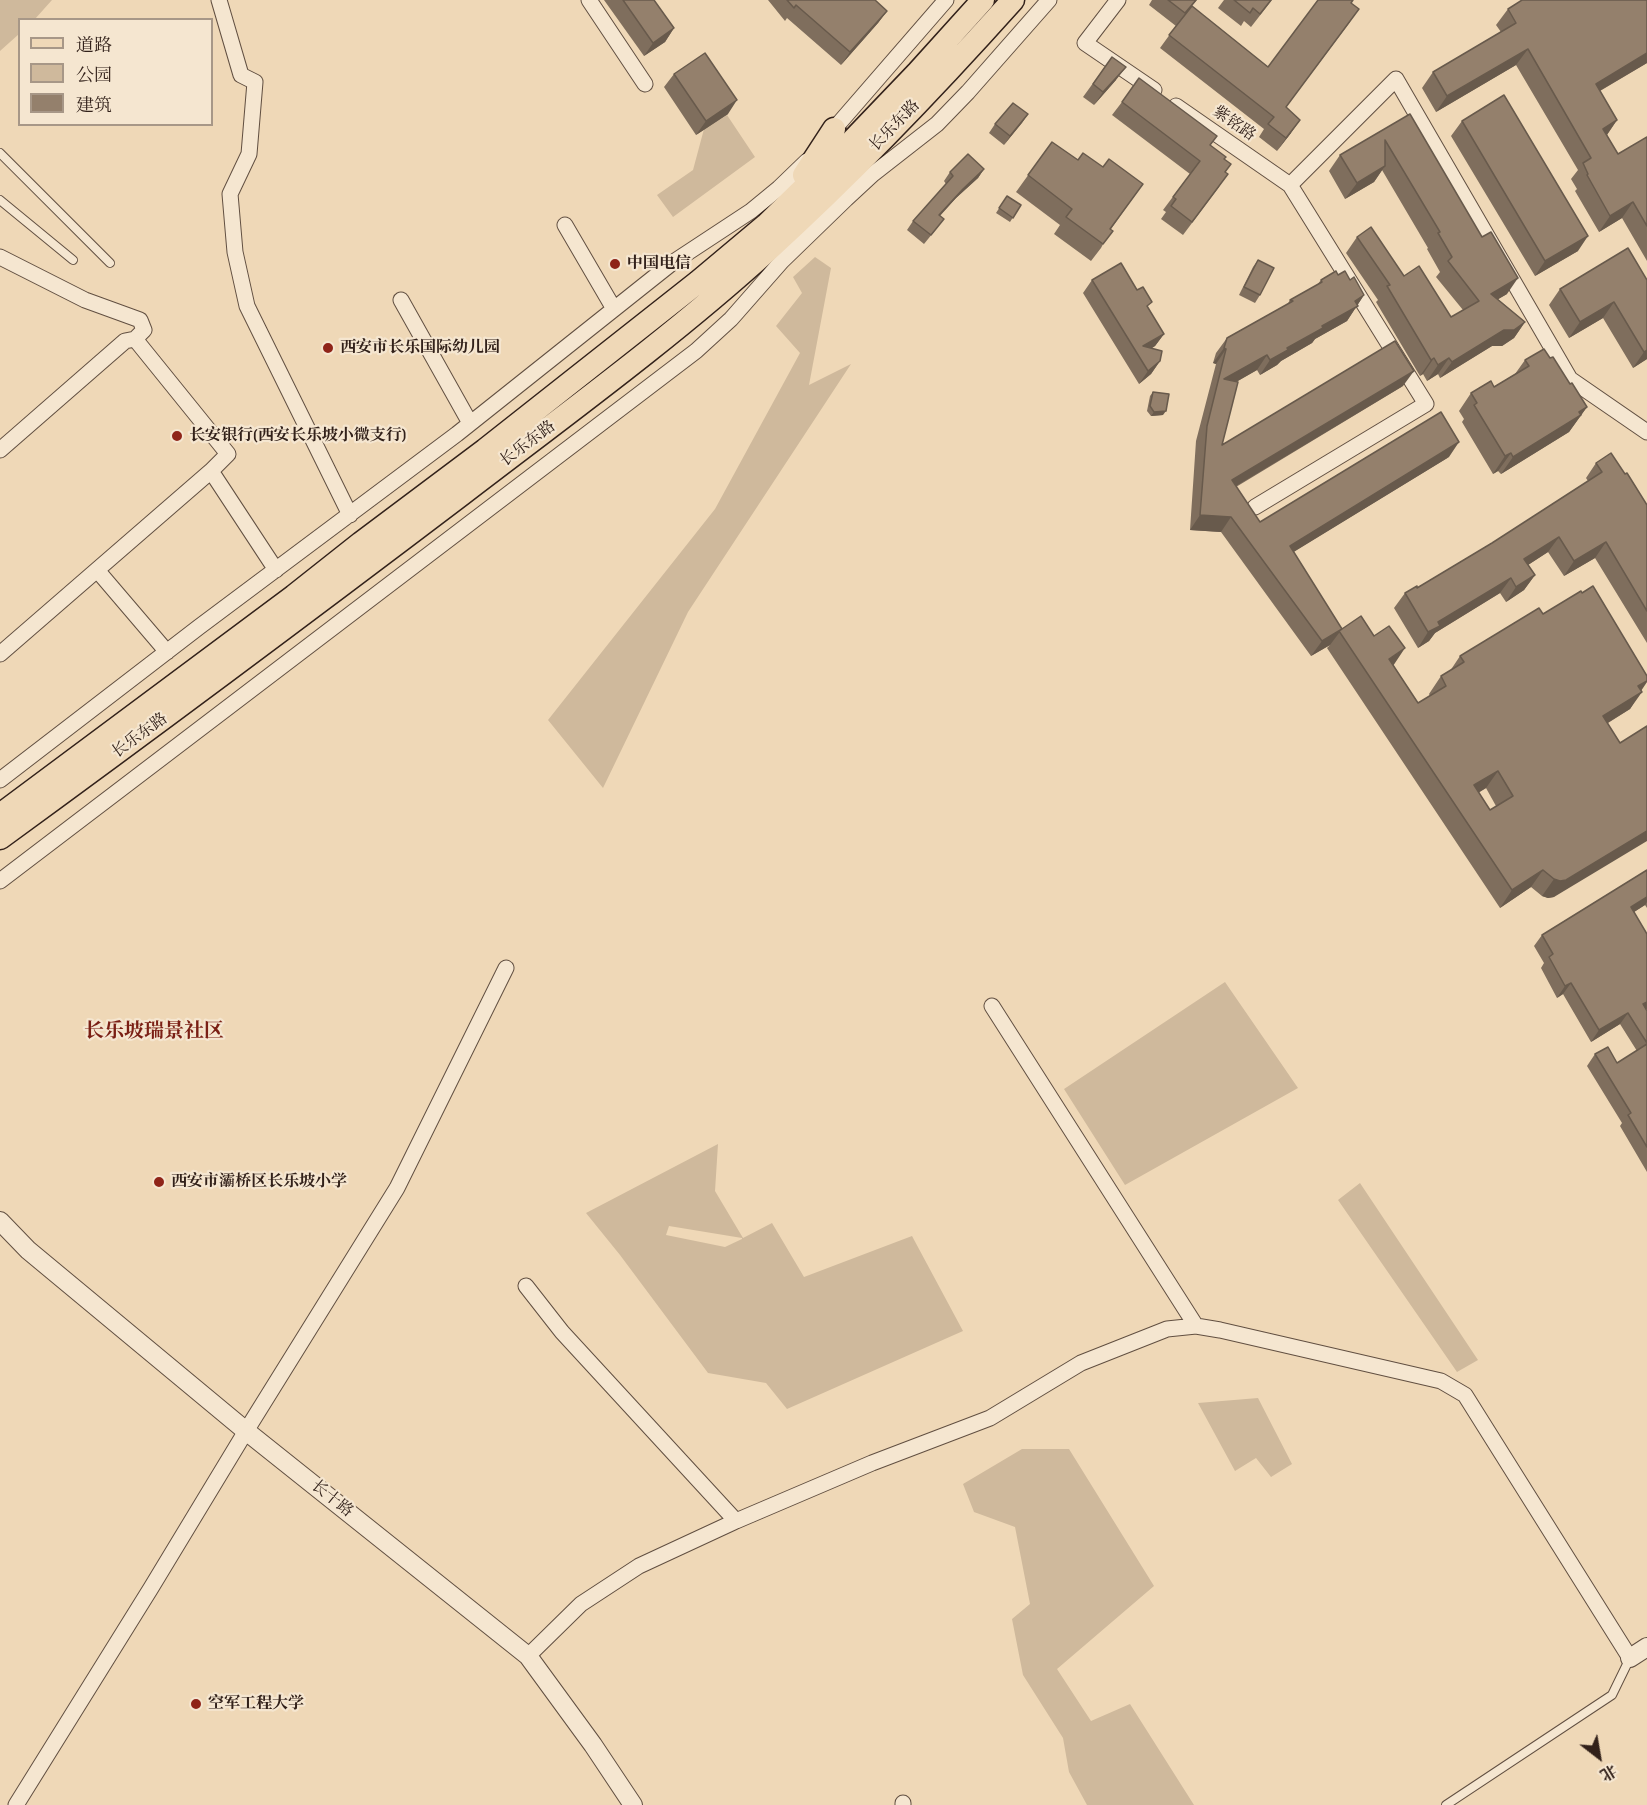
<!DOCTYPE html>
<meta charset="utf-8">
<style>
body{margin:0}
#map{position:relative;width:1647px;height:1805px;overflow:hidden;background:#efd8b7;font-family:Alegreya,"Noto Serif SC",serif}
canvas{display:block}
.legend{position:absolute;left:18px;top:18px;width:195px;height:108px;box-sizing:border-box;background:#f5e6d0;border:2px solid #a79787;margin:0;padding:8px 10px;list-style:none;font-size:18px;color:#32211a}
.legend li{display:flex;align-items:center;gap:12px;height:30px}
.legend b{width:30px;border:2px solid #a79787}
.north{position:absolute;left:1569px;top:1727px;width:60px;height:60px;-webkit-text-stroke:4px #f5e6d0;paint-order:stroke;rotate:149deg;font-size:16px;font-weight:700;line-height:24px;text-align:center;color:#32211a}
.north::after{content:'';display:block;margin:auto;width:21px;height:27px;background:#32211a;clip-path:polygon(50% 0,100% 100%,50% 72%,0 100%)}
</style>
<div id="map">
<canvas width="1647" height="1805"></canvas>
<ul class="legend">
<li><b style="height:8px;background:#efd8b7"></b>道路</li>
<li><b style="height:16px;background:#cfb99c"></b>公园</li>
<li><b style="height:16px;background:#94806c"></b>建筑</li>
</ul>
<div class="north">北</div>
</div>
<script>
const ctx = document.querySelector('canvas').getContext('2d');
ctx.lineJoin = 'round';
function fill(path, color) { ctx.fillStyle = color; ctx.fill(path, 'evenodd'); }
function trace(path, color, width, dash) { ctx.strokeStyle = color; ctx.lineWidth = width; ctx.lineCap = dash ? 'butt' : 'round'; ctx.setLineDash(dash || []); ctx.stroke(path); }
function write(font, color, halo, rows, align = 'center') {
  ctx.font = font + ' Alegreya,"Noto Serif SC",serif'; ctx.lineWidth = 4.5; ctx.setLineDash([]); ctx.textBaseline = 'middle'; ctx.strokeStyle = halo; ctx.fillStyle = color; for (const [text, x, y, turn = 0] of rows) {
    ctx.save(); ctx.translate(x, y); ctx.rotate((+turn || 0) * Math.PI / 180); ctx.textAlign = isNaN(turn) ? turn : align; if (halo) ctx.strokeText(text, 0, 0); ctx.fillText(text, 0, 0); ctx.restore();
  }
}
fill(new Path2D(`
 M0,0H52L35,19L20,20L19,34L0,51Z
 M727,115L755,157L673,217L657,195L693,170L704,129Z
 M815,257L831,268L809,385L851,364L688,612L603,788L548,720L715,509L800,353L776,326L802,293L793,277Z
 M1225,982L1298,1088L1125,1185L1064,1089Z
 M718,1144L715,1191L743,1238L772,1223L804,1277L912,1236L963,1331L787,1409L766,1383L708,1373L620,1255L586,1213ZM669,1226L742,1238V1239L725,1247L666,1235Z
 M1360,1183L1478,1360L1457,1372L1338,1200Z
 M1258,1398L1292,1464L1271,1477L1256,1458L1235,1471L1198,1403Z
 M1022,1449H1069L1154,1586L1057,1669L1091,1721L1130,1704L1194,1805H1087L1069,1772L1063,1738L1023,1675L1012,1619L1030,1604L1015,1527L974,1512L963,1484Z`), '#cfb99c');
const service = new Path2D(`
 M0,153L110,263
 M0,200L73,260
 M1446,1805L1612,1695L1630,1658`);
const minor = new Path2D(`
 M219,0L241,75L255,82L249,154L230,194L235,252L247,306L350,515
 M589,0L645,84
 M1118,0L1085,43L1154,90
 M1176,106L1290,185L1426,404L1255,507
 M828,136L946,0
 M1290,185L1396,79L1570,379L1647,432
 M565,225L614,309
 M0,257L85,300L140,320L144,330L135,339
 M401,300L470,423
 M0,450L125,341L135,339L228,454L211,471L276,570
 M97,570L167,652
 M0,654L211,471
 M0,780L199,627L457,434L672,263L751,211L779,188L807,161
 M0,881L696,351L731,319L782,261L846,199L873,174L937,124L968,92L1049,0
 M992,1006L1196,1326
 M526,1286L562,1332L736,1521
 M528,1656L581,1604L639,1566L736,1521L872,1463L990,1418L1081,1363L1167,1329L1196,1326L1220,1330L1441,1381L1465,1395L1630,1658
 M903,1803V1805
 M16,1805L151,1588L246,1431L397,1188L506,968`);
const tertiary = new Path2D(`
 M0,1221L28,1250L246,1431L528,1656L593,1745L633,1805
 M1630,1658L1647,1647`);
const primary = new Path2D(`
 M804,175L834,129
 M0,815L294,596L361,543L485,450L698,282L766,225L851,142L918,72L983,0
 M0,838C155,725 309,610 462,494C565,415 671,338 767,251C854,172 935,87 1013,0`);
trace(service, '#614f41', 10);
trace(minor, '#614f41', 17);
trace(tertiary, '#614f41', 20);
trace(primary, '#32211a', 25);
trace(service, '#f5e6d0', 8);
trace(minor, '#f5e6d0', 15);
trace(tertiary, '#f5e6d0', 18);
trace(primary, '#efd8b7', 22);
fill(new Path2D(`
 M604,0H654L674,28L665,42L644,56Z
 M768,0H875L887,11L878,23L841,65L787,18L785,21Z
 M1152,0H1197L1192,6L1268,67L1351,3L1350,22L1286,107L1291,133L1277,151L1259,137L1264,129L1160,48L1176,26L1149,5Z
 M1224,0H1272L1251,27L1244,21L1241,26L1218,8Z
 M1508,9L1647,63L1600,91L1617,120L1607,135L1618,154L1647,137V261L1622,218L1599,232L1575,191L1577,189L1571,179L1578,170L1516,65L1436,112L1422,88L1433,72L1501,32L1496,25Z
 M1112,57L1116,80L1094,105L1083,97Z
 M674,74L728,114L696,135L664,87Z
 M1122,102L1210,145L1225,159L1226,172L1219,187L1183,235L1161,219L1166,212L1163,210L1190,174L1112,115Z
 M1028,114L1004,145L989,133L995,124Z
 M1410,114L1507,294L1498,299L1525,322L1514,338L1502,346H1492L1440,378L1438,374L1427,381L1423,374L1420,376L1376,302L1378,300L1346,253L1357,237L1404,276L1451,317L1463,310L1436,277L1440,272L1427,249L1428,248L1382,170L1374,182L1345,199L1329,171L1340,155Z
 M1462,121L1578,251L1535,276L1451,136Z
 M1052,142L1078,160L1103,167L1143,184L1111,229L1101,248L1091,261L1054,234L1060,225L1016,192Z
 M984,169L978,178L956,198L940,216L937,228L924,244L907,230L913,221L946,184L944,181L950,172Z
 M1007,196L1021,205L1010,222L996,213Z
 M1258,260L1260,295L1255,303L1239,295L1253,267Z
 M1338,275L1350,280L1364,295L1347,321L1315,339L1312,343L1281,361L1277,365L1260,375L1257,370L1236,382L1222,445L1403,386L1236,487L1260,522L1449,457L1293,552L1342,629L1393,665L1418,703L1430,696L1429,694L1441,676L1450,671L1460,656L1543,614L1641,691L1630,709L1608,723L1554,897L1548,898L1542,896L1531,887L1500,908L1327,648L1330,645L1311,656L1221,532L1190,530L1196,441L1216,364L1213,363L1216,353L1227,338L1287,305L1290,300L1317,285L1321,280ZM1486,788L1496,806L1490,810L1478,793Z
 M1092,280L1148,308L1164,334L1155,346L1152,348L1160,361L1151,374L1139,384L1083,293Z
 M1647,280V359L1633,368L1603,318L1569,338L1549,305L1560,289Z
 M1550,358L1587,407L1569,432L1501,474L1498,471L1493,474L1462,422L1464,419L1459,411L1471,393L1494,387L1515,374L1525,360Z
 M1153,392L1163,415L1151,416L1147,411L1150,396Z
 M1596,463L1625,474L1647,505V643L1595,558L1564,576L1548,552L1528,565L1535,575L1524,590L1506,602L1500,593L1435,633L1429,641L1418,648L1394,608L1405,593L1417,588L1492,543L1588,481L1586,478Z
 M1647,870V908L1645,905L1634,912L1646,1009L1647,1011V1172L1620,1126L1622,1123L1587,1066L1595,1054L1617,1063L1637,1051L1620,1024L1591,1042L1563,994L1557,998L1541,968L1544,963L1534,946L1542,935Z`), '#7f6e5d');
fill(new Path2D(`
 M887,11L878,23L841,65L850,52Z
 M674,28L665,42L644,56L653,43Z
 M1528,49L1516,65L1436,112L1447,96Z
 M1647,53V63L1584,100L1596,84Z
 M1126,67L1116,80L1094,105L1103,92Z
 M737,100L728,114L696,135L706,121Z
 M1028,114L1022,123L1004,145L1010,136Z
 M1300,120L1291,133L1277,151L1286,138Z
 M1617,120L1606,136L1603,129Z
 M1385,166L1374,182L1345,199L1357,183Z
 M984,169L978,178L956,198L932,224L939,215L963,189Z
 M1633,202L1622,218L1599,232L1610,216Z
 M1588,236L1578,251L1535,276L1545,261Z
 M1518,278L1507,294L1480,310L1491,294Z
 M1364,295L1347,321L1315,339L1312,343L1281,361L1277,365L1260,375L1270,360L1287,348L1322,326L1355,301Z
 M1614,302L1603,318L1569,338L1580,322Z
 M1525,322L1514,338L1502,346H1492L1440,378L1452,362L1504,330Z
 M1164,334L1155,346L1139,356L1143,346Z
 M1224,348L1226,349L1216,364L1213,363Z
 M1647,350V359L1633,368L1644,352Z
 M1267,355L1257,370L1215,394L1224,379Z
 M1434,358L1423,374L1420,376L1431,360Z
 M1449,358L1438,374L1427,381L1438,365Z
 M1160,361L1151,374L1139,384L1148,371Z
 M1414,371L1403,386L1221,495L1232,480Z
 M1587,407L1569,432L1501,474L1513,457Z
 M1166,411L1163,415L1151,416L1154,412Z
 M1459,442L1449,457L1279,561L1290,546Z
 M1511,453L1498,471L1493,474L1505,456Z
 M1200,515L1231,517L1221,532L1190,530Z
 M1559,537L1548,552L1514,574L1524,559Z
 M1606,542L1595,558L1564,576L1574,561Z
 M1535,575L1524,590L1506,602L1516,587Z
 M1511,578L1500,593L1435,633L1429,641L1418,648L1428,632L1438,622Z
 M1342,629L1330,645L1311,656L1322,641Z
 M1405,648L1393,666L1389,659Z
 M1647,681V682L1639,694L1642,692L1630,709L1591,733L1603,716L1638,686Z
 M1498,771L1486,788L1461,803L1474,785Z
 M1647,831V841L1554,897L1548,898L1542,896L1554,879Z
 M1543,870L1531,887L1500,908L1512,890Z
 M1647,897V902L1645,905L1623,919L1631,907Z
 M1571,983L1563,994L1557,998L1565,986Z
 M1647,1002V1009L1635,1016L1643,1004Z
 M1628,1013L1620,1024L1591,1042L1599,1030Z`), '#685a4c');
const building = new Path2D(`
 M623,0H654L674,28L653,43Z
 M787,0H875L887,11L850,52L796,5L794,8Z
 M1168,0H1196L1185,13Z
 M1234,0H1271L1260,14L1253,8L1250,13Z
 M1318,0H1353L1351,3L1359,9L1286,107L1300,120L1286,138L1268,124L1274,117L1169,35L1192,6L1268,67Z
 M1522,0H1647V53L1596,84L1617,120L1603,129L1618,154L1647,137V226L1633,202L1610,216L1587,175L1588,174L1583,163L1591,158L1528,49L1447,96L1433,72L1516,23L1508,9Z
 M705,53L737,100L706,121L674,74Z
 M1112,57L1126,67L1103,92L1093,84Z
 M1139,78L1217,136L1210,145L1226,157L1224,159L1231,164L1225,172L1228,174L1192,222L1171,206L1176,199L1173,197L1200,161L1122,102Z
 M1504,95L1588,236L1545,261L1462,121Z
 M1013,103L1028,114L1010,136L995,124Z
 M1410,114L1482,237L1491,232L1518,278L1491,294L1525,322L1514,330H1504L1452,362L1449,358L1438,365L1434,358L1431,360L1387,286L1390,285L1357,237L1371,227L1404,276L1419,266L1451,317L1479,301L1448,261L1452,257L1438,233L1440,232L1385,140V166L1357,183L1340,155Z
 M1052,142L1078,160L1083,153L1103,167L1109,159L1143,184L1110,229L1113,231L1103,244L1066,217L1072,209L1028,175Z
 M968,154L984,169L963,189L939,215L944,219L931,235L913,221L953,176L950,172Z
 M1007,196L1021,205L1013,218L999,208Z
 M1628,248L1647,280V350L1644,352L1614,302L1580,322L1560,289Z
 M1258,260L1274,268L1260,295L1244,287Z
 M1121,263L1137,290L1143,287L1152,302L1147,306L1164,334L1143,346L1162,351L1160,361L1148,371L1092,280Z
 M1336,271L1338,275L1345,271L1350,280L1354,277L1364,295L1355,301L1358,306L1322,326L1323,328L1287,348L1288,350L1270,360L1267,355L1224,379L1238,382L1222,445L1395,341L1414,371L1232,480L1260,522L1441,412L1459,442L1290,546L1342,629L1322,641L1231,517L1200,515L1207,426L1226,349L1224,348L1227,338L1293,301L1290,300L1322,282L1321,280Z
 M1544,349L1550,358L1553,357L1570,384L1572,383L1587,407L1579,412L1581,415L1513,457L1511,453L1505,456L1474,405L1477,403L1471,393L1491,381L1494,387L1529,366L1525,360Z
 M1153,392L1169,394L1166,411L1154,412L1150,406Z
 M1611,453L1625,474L1627,473L1647,505V611L1606,542L1574,561L1559,537L1524,559L1535,575L1516,587L1511,578L1438,622L1440,626L1428,632L1405,593L1417,586V588L1492,543L1602,472L1596,463Z
 M1593,586L1647,676V681L1638,686L1642,692L1603,716L1620,743L1647,726V831L1566,880L1560,881L1554,879L1543,870L1512,890L1339,631L1361,616L1374,636L1389,626L1405,648L1389,659L1418,703L1446,686L1441,676L1464,662L1460,656L1539,608L1543,614L1581,591L1582,593ZM1498,771L1513,796L1490,810L1474,785Z
 M1647,870V897L1631,907L1647,934V1002L1643,1004L1647,1011V1043L1628,1013L1599,1030L1571,983L1565,986L1549,957L1553,954L1542,935Z
 M1647,1044V1147L1628,1115L1631,1113L1595,1054L1608,1047L1617,1063Z`);
fill(building, '#94806c');
trace(building, '#685a4c', 1.5);
for (const [x, y, r, color] of [
 [615,264,6,"#8f2418"],
 [328,348,6,"#8f2418"],
 [177,436,6,"#8f2418"],
 [159,1182,6,"#8f2418"],
 [196,1704,6,"#8f2418"]
]) { const dot = new Path2D(); dot.arc(x, y, r, 0, 2 * Math.PI); ctx.fillStyle = color; ctx.fill(dot); trace(dot, '#f5e6d0', 2); }
write('16px', '#32211a', '#f5e6d0', [
 ["紫铭路",1234,124,35],
 ["长乐东路",895,126,-46],
 ["长乐东路",528,444,-37],
 ["长乐东路",140,736,-36],
 ["长十路",332,1499,39]
]);
write('bold 16px', '#32211a', '#f5e6d0', [
 ["中国电信",627,264],
 ["西安市长乐国际幼儿园",340,348],
 ["长安银行(西安长乐坡小微支行)",189,436],
 ["西安市灞桥区长乐坡小学",171,1182],
 ["空军工程大学",208,1704]
], 'left');
write('bold 20px', '#7a1f14', '#f5e6d0', [
 ["长乐坡瑞景社区",154,1032]
]);
</script>
